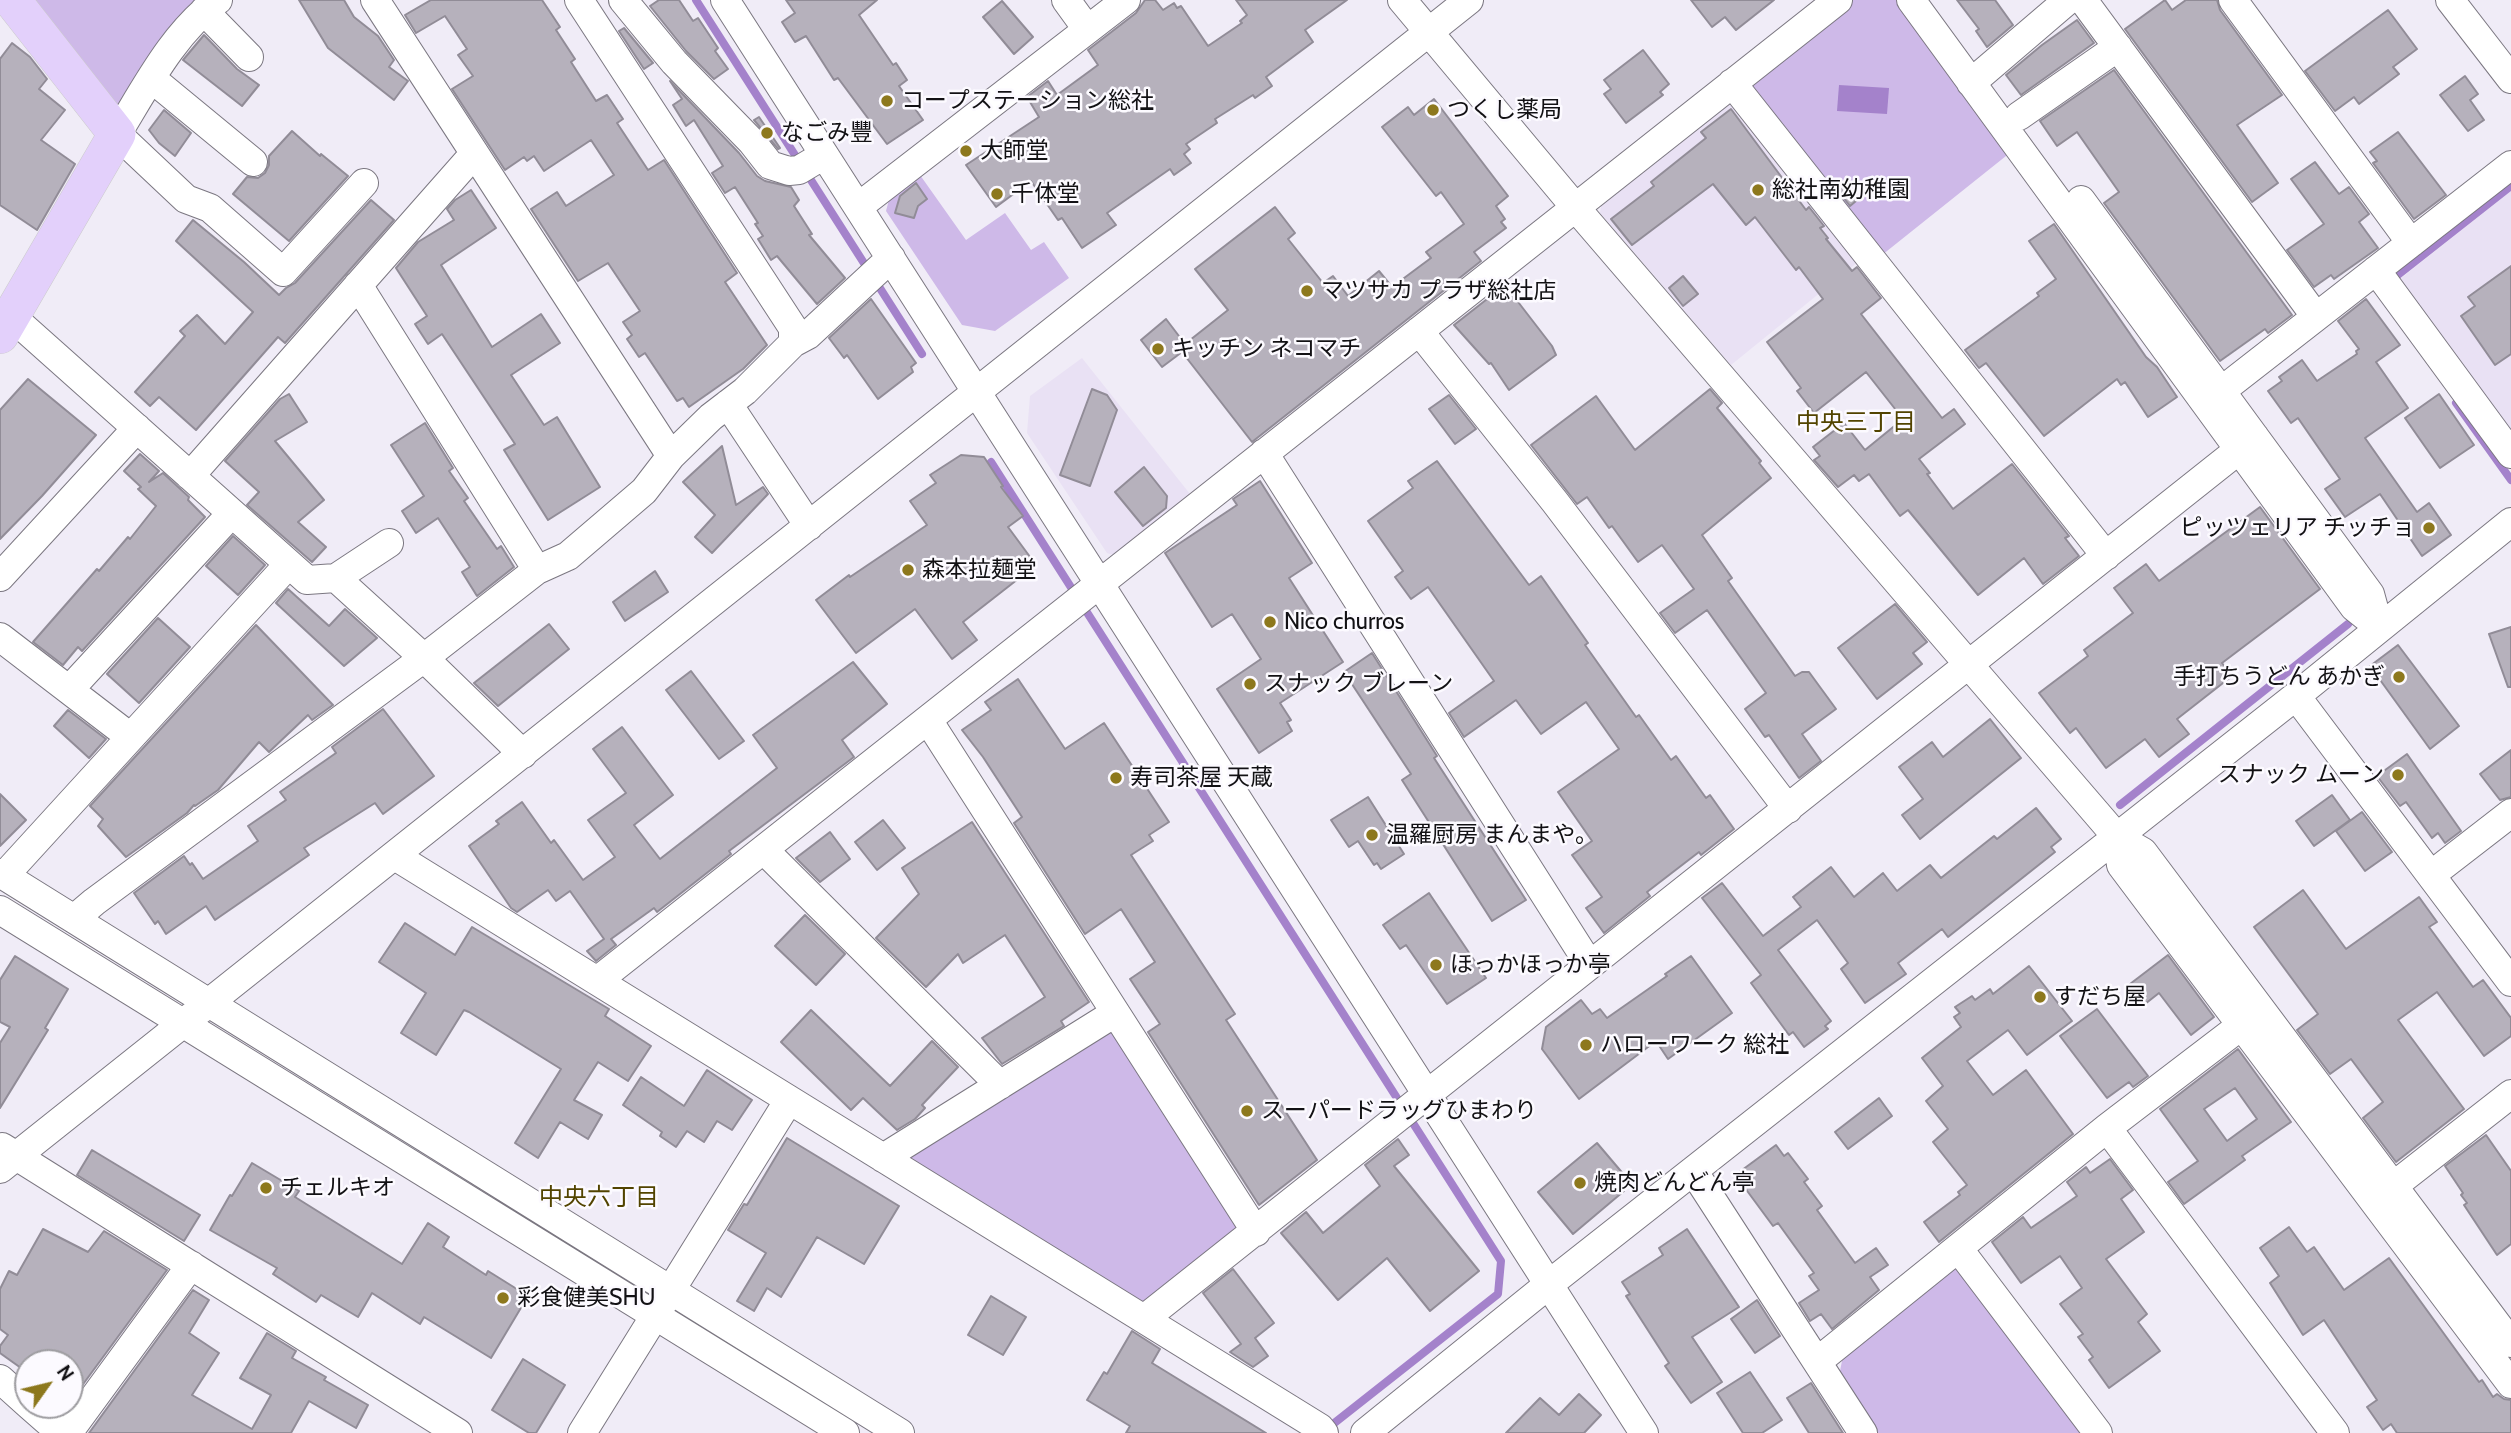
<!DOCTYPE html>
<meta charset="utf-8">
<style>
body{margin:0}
#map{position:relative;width:2511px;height:1433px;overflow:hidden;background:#f0ecf7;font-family:Cabin,sans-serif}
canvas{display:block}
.north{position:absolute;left:14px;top:1349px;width:70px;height:70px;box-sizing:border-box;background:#fcfaff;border:2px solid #9e9da1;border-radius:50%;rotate:56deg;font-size:19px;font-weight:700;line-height:28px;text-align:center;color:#121114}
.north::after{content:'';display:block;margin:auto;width:24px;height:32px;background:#8d781d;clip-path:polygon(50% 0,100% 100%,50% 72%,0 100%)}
</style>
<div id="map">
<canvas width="2511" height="1433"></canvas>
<div class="north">N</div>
</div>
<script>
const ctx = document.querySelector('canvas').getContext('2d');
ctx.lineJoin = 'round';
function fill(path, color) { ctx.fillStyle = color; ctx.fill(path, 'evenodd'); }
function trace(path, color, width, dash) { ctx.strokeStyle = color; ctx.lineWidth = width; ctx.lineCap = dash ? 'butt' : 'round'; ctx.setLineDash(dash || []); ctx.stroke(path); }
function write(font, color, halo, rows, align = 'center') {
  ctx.font = font + ' Cabin,"Noto Sans JP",sans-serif'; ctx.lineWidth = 5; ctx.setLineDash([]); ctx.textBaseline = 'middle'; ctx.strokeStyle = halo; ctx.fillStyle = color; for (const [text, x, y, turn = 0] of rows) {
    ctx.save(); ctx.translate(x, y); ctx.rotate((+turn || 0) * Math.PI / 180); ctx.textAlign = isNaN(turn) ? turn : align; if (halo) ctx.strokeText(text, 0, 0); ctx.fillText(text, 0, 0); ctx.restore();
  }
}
fill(new Path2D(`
 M1720,104H1738L1858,262L1731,365L1600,213L1602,200Z
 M2511,191V431L2400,279Z
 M1082,358L1194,499L1118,557L1107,553L1027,433L1030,396Z`), '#e9e1f4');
fill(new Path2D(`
 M30,0H202L120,106L107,104Z
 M1852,0H1903L2011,152L1882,255L1752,90L1754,78Z
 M920,175L966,240L1005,213L1031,250L1044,242L1069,278L995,331L962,325L886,211L890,196Z
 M1114,1029L1237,1222L1236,1235L1151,1304H1138L907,1160L908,1150Z
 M1951,1269H1961L2085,1433H1876L1839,1376L1844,1351Z`), '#ceb9e8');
fill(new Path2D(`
 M1839,85L1889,88L1887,114L1837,111Z`), '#a482cb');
trace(new Path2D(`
 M696,0L922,354
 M2390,281L2511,186
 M2456,403L2511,480
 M991,462L1501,1261L1498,1294L1328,1428
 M2120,805L2348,624`), '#a482cb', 8);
const building = new Path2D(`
 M299,0H344L354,17L378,36L394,60L389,67L408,81L394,100L328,48Z
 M431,0H542L560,27L556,30L575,59L571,62L596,101L607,95L623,119L617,123L648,170L664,160L737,273L725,282L767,345L743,369L689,407L683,398L677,401L645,353L639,357L627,339L632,335L623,322L640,311L608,263L578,281L531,209L557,192L566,206L614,175L591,140L544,171L534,156L527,161L524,157L505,170L452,89L473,76L458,55L467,49L445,16L416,33L405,15Z
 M659,0H679L693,21L698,18L718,48L715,51L728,69L714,79L686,51L650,6Z
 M786,0H877L859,15L893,65L896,63L907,80L899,86L923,120L887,144L838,78L834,80L806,36L795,42L782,22L795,13Z
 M1145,0H1155L1163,10L1174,3L1177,8L1181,6L1208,46L1242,23L1240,21L1247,15L1236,0H1347L1305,30L1313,42L1266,77L1272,86L1255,98L1253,95L1215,119L1217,123L1186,144L1190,149L1184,154L1191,163L1174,175L1170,169L1107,213L1116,225L1082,248L1062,218L1058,220L1031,181L996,207L966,165L1039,117L1027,97L1048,81L1057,95L1098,65L1088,50L1136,13Z
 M1691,0H1774L1736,30L1725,17L1712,27Z
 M1957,0H1995L2013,25L1987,47L1976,31L1979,29Z
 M2165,0L2172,10L2186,0H2217L2220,10L2282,95L2237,125L2278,183L2252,202L2125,29Z
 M1002,1L1033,37L1014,54L983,17Z
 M2388,10L2417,49L2393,67L2399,74L2359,104L2354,97L2335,111L2305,71Z
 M2077,20L2094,43L2021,95L2006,75L2042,45Z
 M624,28L653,63L644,69L619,31Z
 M204,35L237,69L259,85L242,106L183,60Z
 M12,43L30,57L47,79L39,89L65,110L41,140L75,164L37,230L0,205V59Z
 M1643,50L1669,84L1660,92L1663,95L1626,123L1604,94L1611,89L1604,80Z
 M2114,70L2292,315L2268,333L2265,329L2220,361L2104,203L2119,192L2077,132L2057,146L2040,121Z
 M2465,76L2478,94L2470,100L2484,120L2468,131L2440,95Z
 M670,81L739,153L757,176L765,181L791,187L799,200L794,206L812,234L809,235L845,278L817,304L777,256L771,260L758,239L763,236L755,224L758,223L735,187L725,193L712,173L723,166L694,120L686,126L673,105L682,99Z
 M1434,99L1508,196L1496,206L1505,219L1501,222L1506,228L1474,252L1481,261L1252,442L1182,352L1162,367L1141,340L1166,319L1185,344L1228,310L1195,269L1275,207L1295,233L1288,239L1323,283L1333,276L1348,296L1379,271L1392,287L1431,258L1426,252L1464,224L1441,192L1436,196L1382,127L1408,107L1414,115Z
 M1731,109L1806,210L1809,207L1824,226L1820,228L1828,238L1826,239L1852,271L1857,267L1881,298L1861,314L1942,418L1954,409L1965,424L1919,459L1930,473L1927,474L1953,509L2012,464L2069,536L2065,538L2079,556L2043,584L2024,558L1978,595L1908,510L1900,516L1869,474L1859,481L1854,475L1838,487L1814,460L1820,456L1813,447L1844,423L1865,450L1903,419L1866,372L1814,413L1797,391L1801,388L1767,342L1823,299L1799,267L1796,270L1755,217L1746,225L1713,184L1632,245L1611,219L1654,186L1651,182L1706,138L1701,132Z
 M164,110L191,133L175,156L159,143L149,130Z
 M759,117L780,148L778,149L754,120Z
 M292,131L320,156L321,154L348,176L289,241L233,194L247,177L258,178L265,173L269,165V156Z
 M2398,132L2446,195L2414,219L2373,163L2377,161L2370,152Z
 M2315,162L2339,194L2349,187L2369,214L2359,222L2378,248L2334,279L2331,275L2314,287L2287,250L2324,224L2291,179Z
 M916,183L927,199L918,206L914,218L895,213L900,196Z
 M1840,183L1856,201L1850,206L1835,187Z
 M471,190L496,228L441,265L492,347L541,314L560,343L511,375L544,425L557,417L600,487L548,520L504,450L515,444L442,334L428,344L415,324L427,316L396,268L418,242L454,220L447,209L455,200Z
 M371,200L394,220L285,343L278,337L196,430L159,397L150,406L135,392L185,336L180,331L197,315L225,344L253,312L176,241L193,220L244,262L279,295L286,288L295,283Z
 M2054,224L2146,357L2157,367L2177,397L2148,417L2125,382L2121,385L2117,379L2044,436L1986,363L1979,368L1965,350L2039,296L2037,293L2056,279L2029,241Z
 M2511,266V354L2495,365L2461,316L2475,306L2468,297Z
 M1683,276L1698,294L1683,306L1669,288Z
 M1505,285L1552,346L1556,355L1509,390L1491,363L1489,364L1454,325Z
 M871,299L916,363L911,367L913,372L878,399L847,355L844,358L829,338Z
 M2366,299L2400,345L2376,362L2408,408L2365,438L2417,512L2429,503L2451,535L2422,556L2380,494L2345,517L2325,489L2340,479L2298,418L2291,423L2268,391L2282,381L2279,377L2302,360L2317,381L2357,354L2356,351L2359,349L2338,321Z
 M28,379L96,435L42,496L0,539V410Z
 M1092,389L1107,395L1117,410L1090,486L1060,475Z
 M1710,389L1722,403L1717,408L1761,461L1759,463L1771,478L1702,535L1732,578L1728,581L1795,676L1802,672H1809L1836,709L1802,734L1821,761L1799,778L1769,735L1765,737L1745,709L1766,693L1707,610L1675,633L1660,613L1694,589L1662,545L1638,562L1612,526L1609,528L1587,497L1577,504L1531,445L1596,396L1635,450Z
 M289,394L307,422L275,441L324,500L298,522L326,547L312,562L247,505L259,492L225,461L280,399Z
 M2439,394L2474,445L2440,468L2405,418Z
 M1449,395L1476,429L1455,444L1429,409Z
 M425,423L453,468L449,471L468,498L464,501L497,549L501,546L514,567L477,596L462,572L470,567L438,518L416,533L402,511L424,496L391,445Z
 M722,446L736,505L763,487L768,494L712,553L695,537L715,515L683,482Z
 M140,454L159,471L149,482L163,473L189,497L188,500L205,517L82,651L78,647L63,665L33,642L97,569L99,571L128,537L130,539L156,506L138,489L141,487L124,471Z
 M961,455L984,457L1003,486L1001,487L1023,516L1008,527L1036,565L963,622L977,640L952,659L915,609L856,653L816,600L849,575L850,577L927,525L910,501L936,483L930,475Z
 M1437,461L1529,585L1541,576L1588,643L1585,645L1636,717L1639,715L1671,760L1676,756L1706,798L1710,795L1734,829L1701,855L1699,852L1647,892L1650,896L1604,933L1586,908L1602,897L1572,855L1592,841L1558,792L1619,749L1586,702L1541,734L1516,700L1464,737L1449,713L1494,681L1428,587L1411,599L1395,577L1403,571L1368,521L1413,488L1408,481Z
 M1144,467L1167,496L1166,508L1143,526L1115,492Z
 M1260,481L1312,563L1289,578L1343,662L1280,703L1291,720L1287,722L1292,731L1259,753L1217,689L1261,659L1232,614L1212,627L1165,553L1237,505L1233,499Z
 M2260,507L2320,589L2222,663L2232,676L2177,719L2189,734L2159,757L2145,739L2106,768L2076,728L2070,733L2039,693L2088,656L2084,650L2133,613L2114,588L2146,564L2159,581Z
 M233,536L265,565L238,595L206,566Z
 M655,571L668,592L625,621L613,602Z
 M288,589L329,626L345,609L377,638L344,666L276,603Z
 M1895,604L1927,642L1913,653L1922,664L1877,699L1838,648Z
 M158,618L190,647L139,703L107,674Z
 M549,624L569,649L498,706L474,683Z
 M256,625L333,705L312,720L308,715L269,752L259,742L218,790L195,806L194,805L187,813L126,857L98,826L103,819L90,806Z
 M2511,627V687H2508L2489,634Z
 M2398,645L2459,726L2430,749L2370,666Z
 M1372,653L1437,756L1434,758L1526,900L1492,921L1402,780L1411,774L1344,672Z
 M853,662L887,704L842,740L854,757L729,851L731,854L657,912L654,908L611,939L616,945L596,961L587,951L604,939L570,891L556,901L548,890L517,912L511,908L469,846L499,824L496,821L522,802L551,843L554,840L583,880L615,857L588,820L626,793L593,749L622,727L673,795L634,825L660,859L777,768L753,735Z
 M691,671L744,741L719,759L666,690Z
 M1018,679L1065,749L1104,723L1169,822L1149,835L1153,841L1131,855L1235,1014L1226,1020L1317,1160L1259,1205L1148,1032L1160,1024L1130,979L1155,962L1121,909L1085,934L1014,823L1022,817L983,757L962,730L991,710L985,702Z
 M383,709L434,776L383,814L375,803L304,848L309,855L215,920L206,906L166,934L158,921L155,924L134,893L184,856L190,865L192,863L203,879L258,841L248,826L286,800L280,792L336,753L332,747Z
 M68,710L106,739L89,758L54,726Z
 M1990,719L2021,758L1920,839L1902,815L1923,799L1899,767L1932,742L1943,757Z
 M2511,750V797L2500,800L2480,774Z
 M2407,754L2461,831L2445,843L2438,833L2432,838L2406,802L2400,806L2377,776Z
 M0,794L26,820L0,846Z
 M2332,795L2350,820L2314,846L2296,821Z
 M1368,797L1404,854L1381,869L1377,863L1374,865L1358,841L1349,847L1331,820Z
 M2036,808L2061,839L2051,847L2055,852L1948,937L1942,929L1898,963L1906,974L1865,1003L1841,969L1848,963L1817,920L1778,950L1831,1021L1825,1026L1828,1029L1804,1047L1793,1032L1789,1035L1751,983L1761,975L1702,898L1722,883L1763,936L1801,907L1793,897L1831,867L1854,897L1883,873L1897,891L1930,865L1941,878L1994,836L1997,839Z
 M2362,812L2392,852L2365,871L2336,831Z
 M883,820L905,848L877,870L855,842Z
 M972,822L1089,1002L1061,1021L1064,1026L1002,1064L982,1038L1045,997L1005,935L963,963L958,954L926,987L876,938L919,894L902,868Z
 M830,832L850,859L820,882L796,858Z
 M2303,890L2346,949L2419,897L2437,922L2429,927L2473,987L2483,980L2511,1018V1036L2484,1056L2437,992L2398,1020L2464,1109L2396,1162L2363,1118L2383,1102L2351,1059L2330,1074L2297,1030L2318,1014L2254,927Z
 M1429,893L1486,978L1447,1004L1406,945L1400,949L1383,925Z
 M805,915L845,954L816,985L775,946Z
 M405,923L455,955L472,927L609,1009L605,1016L651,1046L628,1081L598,1062L574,1100L602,1115L588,1139L560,1122L538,1158L515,1143L561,1069L469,1012L464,1010L436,1055L401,1033L426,993L379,962Z
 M2168,955L2214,1017L2191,1035L2159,993L2145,1004L2130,984Z
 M15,956L68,989L45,1028L48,1030L0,1108V1043L10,1027L0,1022V980Z
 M1691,956L1732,1013L1668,1059L1656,1041L1579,1099L1542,1049L1546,1027L1581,1000L1592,1014L1600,1009L1607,1018L1667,976L1665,974Z
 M2029,966L2072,1021L2027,1055L2008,1030L1967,1061L1993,1095L2026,1070L2073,1134L1939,1242L1924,1222L1960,1195L1958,1192L1967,1185L1933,1142L1948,1129L1926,1101L1943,1086L1922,1058L1961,1027L1954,1017L1960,1013L1955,1007L1972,996L1975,1000L1990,989L1993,994Z
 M2097,1009L2148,1076L2133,1087L2129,1082L2107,1098L2060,1036Z
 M811,1010L890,1086L932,1041L958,1067L922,1105L925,1108L915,1119L897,1130L863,1098L851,1110L781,1042Z
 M2238,1049L2291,1122L2242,1156L2245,1160L2184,1204L2168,1182L2198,1161L2160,1109ZM2235,1088L2257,1119L2227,1141L2204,1109Z
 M707,1070L752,1100L732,1130L717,1121L704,1142L687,1131L676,1147L660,1136L662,1132L623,1105L641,1077L684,1106Z
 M1879,1098L1892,1116L1848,1149L1835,1132Z
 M2486,1135L2511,1171V1244L2497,1255L2464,1205L2467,1203L2461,1195L2463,1193L2445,1166Z
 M787,1138L899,1206L864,1264L817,1237L781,1297L767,1288L754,1311L737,1301L766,1253L728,1230L744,1204L747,1205Z
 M1398,1139L1409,1155L1394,1166L1479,1271L1430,1311L1387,1258L1338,1300L1281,1233L1306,1212L1323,1233L1380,1186L1365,1165Z
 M1597,1143L1625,1176L1617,1183L1624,1191L1573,1234L1538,1192Z
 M1776,1145L1784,1156L1788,1153L1808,1179L1804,1182L1822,1206L1817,1210L1855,1263L1876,1248L1888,1265L1870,1277L1879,1290L1832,1329L1821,1314L1810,1321L1799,1303L1819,1290L1809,1276L1814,1273L1778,1223L1773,1226L1745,1188L1747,1186L1738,1173Z
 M92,1150L200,1215L184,1241L77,1175Z
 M2110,1159L2133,1190L2121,1199L2144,1232L2106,1259L2147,1314L2138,1322L2160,1351L2109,1388L2089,1360L2093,1357L2078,1337L2083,1334L2060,1304L2082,1288L2060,1256L2021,1283L1992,1242L2023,1217L2031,1228L2077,1196L2067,1182L2086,1167L2090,1173Z
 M252,1163L299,1191L295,1197L402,1264L428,1223L449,1237L443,1247L486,1275L488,1271L528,1296L491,1358L424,1317L420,1324L372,1293L358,1317L321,1295L316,1302L273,1274L277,1268L210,1230L230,1195L232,1196Z
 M2289,1227L2307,1252L2314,1247L2344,1290L2389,1258L2479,1382L2482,1380L2493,1397L2497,1394L2504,1399L2511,1400V1433H2397L2391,1424L2383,1430L2367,1407L2377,1400L2324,1320L2303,1335L2270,1283L2279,1276L2260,1248Z
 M43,1229L88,1252L104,1231L167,1270L70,1402V1363H28V1373L0,1353V1346L8,1335L0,1329V1289L9,1271L17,1275Z
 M1687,1229L1739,1307L1692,1337L1722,1382L1691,1403L1665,1366L1669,1363L1626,1296L1630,1294L1622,1282L1663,1255L1659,1248Z
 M1233,1269L1274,1323L1255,1338L1268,1356L1253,1367L1230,1352L1241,1344L1203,1293Z
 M193,1290L209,1300L189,1333L219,1353L192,1395L252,1429L271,1395L240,1378L267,1333L296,1351L292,1358L326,1377L324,1380L368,1405L356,1428L309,1401L291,1433H89Z
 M991,1296L1026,1317L1003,1355L968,1335Z
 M1757,1300L1780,1336L1755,1353L1731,1319Z
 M1132,1331L1160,1349L1152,1363L1266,1433H1126L1130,1426L1087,1400L1104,1372L1107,1374Z
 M523,1359L565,1385L536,1433H529L492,1410Z
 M1750,1372L1782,1420L1762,1433H1743L1717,1393Z
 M1811,1383L1843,1433H1809L1787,1398Z
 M1579,1394L1601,1415L1584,1433H1506L1540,1398L1559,1415Z`);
fill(building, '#b6b1bc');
trace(building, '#918c97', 2);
const minor = new Path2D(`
 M218,0C173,33 146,87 117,134L186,199L210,208L283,272L364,183
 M375,0L671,456
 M623,0L674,62L752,142L770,165L789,171L799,170L824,155
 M725,0L1644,1433
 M1066,0L1087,29
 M1402,0L1575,207L2117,837
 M1911,0L2354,607L2379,627
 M2083,0L2316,317
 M2233,0L2411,243
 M2450,0L2511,79
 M204,11L249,57
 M151,78L253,162
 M1732,83L2106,556
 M1971,83L2068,0
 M2019,116L2118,47
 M2081,200L2370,594L2379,627
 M858,207L1126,0
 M2376,270L2511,454
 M358,285L537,570
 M12,317L307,580L336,578L424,658L523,754
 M1419,331L1555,502L1788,809
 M793,343L808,335L891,258
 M2207,402L2511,165
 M728,404L809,526
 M1264,453L1589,964
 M190,476L474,154
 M0,577L137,428
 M336,578L389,543
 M0,637L129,736
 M69,690L231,514
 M2296,696L2511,982
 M928,720L1256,1232
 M764,850L1000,1085
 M395,856L1320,1428L1324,1433
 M0,873L900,1433
 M2431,875L2511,813
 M4,876L288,565
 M0,910L845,1433
 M74,919L94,902L424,658L537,570L568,556L644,491L671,456L711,417L745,391L793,343V328L579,0
 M597,981L1838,0
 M2107,1128L2335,1433
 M2,1147L458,1433
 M883,1158L1115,1013
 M0,1169L1469,0
 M1694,1172L1863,1433
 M2378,1198L2511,1094
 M1958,1248L2098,1433
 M1144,1319L2255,437
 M2511,1343L2143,852L2117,837L2121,865L2511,1384
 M1818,1361L2107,1128L2255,1015
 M0,1379L28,1404
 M29,1405L61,1433
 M68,1433L191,1265
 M582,1433L789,1100
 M1365,1433L1548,1285L2296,696L2511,522`);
const major = new Path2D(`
 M0,335L117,134L12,0`);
trace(minor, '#7b7781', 30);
trace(major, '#cbcbcb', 38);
trace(minor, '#fff', 28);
trace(major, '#e3d0fb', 37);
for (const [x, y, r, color] of [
 [887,101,7,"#8d781d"],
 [1433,110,7,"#8d781d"],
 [767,133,7,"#8d781d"],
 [966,151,7,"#8d781d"],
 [1758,190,7,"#8d781d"],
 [997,194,7,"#8d781d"],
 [1307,291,7,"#8d781d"],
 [1158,349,7,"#8d781d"],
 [2429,528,7,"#8d781d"],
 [908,570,7,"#8d781d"],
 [1270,622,7,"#8d781d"],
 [2399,677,7,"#8d781d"],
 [1250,684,7,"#8d781d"],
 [2398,775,7,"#8d781d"],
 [1116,778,7,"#8d781d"],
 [1372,835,7,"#8d781d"],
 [1436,965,7,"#8d781d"],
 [2040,997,7,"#8d781d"],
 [1586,1045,7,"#8d781d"],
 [1247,1111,7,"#8d781d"],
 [1580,1183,7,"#8d781d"],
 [266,1188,7,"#8d781d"],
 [503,1298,7,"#8d781d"]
]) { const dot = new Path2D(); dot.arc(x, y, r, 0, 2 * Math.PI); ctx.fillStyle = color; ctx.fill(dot); trace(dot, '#fcfaff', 2.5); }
write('23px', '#121114', '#fcfaff', [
 ["コープステーション総社",901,101],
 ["つくし薬局",1447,110],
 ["なごみ豐",781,133],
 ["大師堂",980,151],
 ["総社南幼稚園",1772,190],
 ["千体堂",1011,194],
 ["マツサカ プラザ総社店",1321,291],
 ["キッチン ネコマチ",1172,349],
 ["ピッツェリア チッチョ",2415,528,"right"],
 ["森本拉麺堂",922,570],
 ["Nico churros",1284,622],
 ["手打ちうどん あかぎ",2385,677,"right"],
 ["スナック ブレーン",1264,684],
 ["スナック ムーン",2384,775,"right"],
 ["寿司茶屋 天蔵",1130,778],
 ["温羅厨房 まんまや。",1386,835],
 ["ほっかほっか亭",1450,965],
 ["すだち屋",2054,997],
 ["ハローワーク 総社",1600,1045],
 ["スーパードラッグひまわり",1261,1111],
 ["焼肉どんどん亭",1594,1183],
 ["チェルキオ",280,1188],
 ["彩食健美SHU",517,1298]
], 'left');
write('24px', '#524400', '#fcfaff', [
 ["中央三丁目",1856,423],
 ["中央六丁目",599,1198]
]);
</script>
